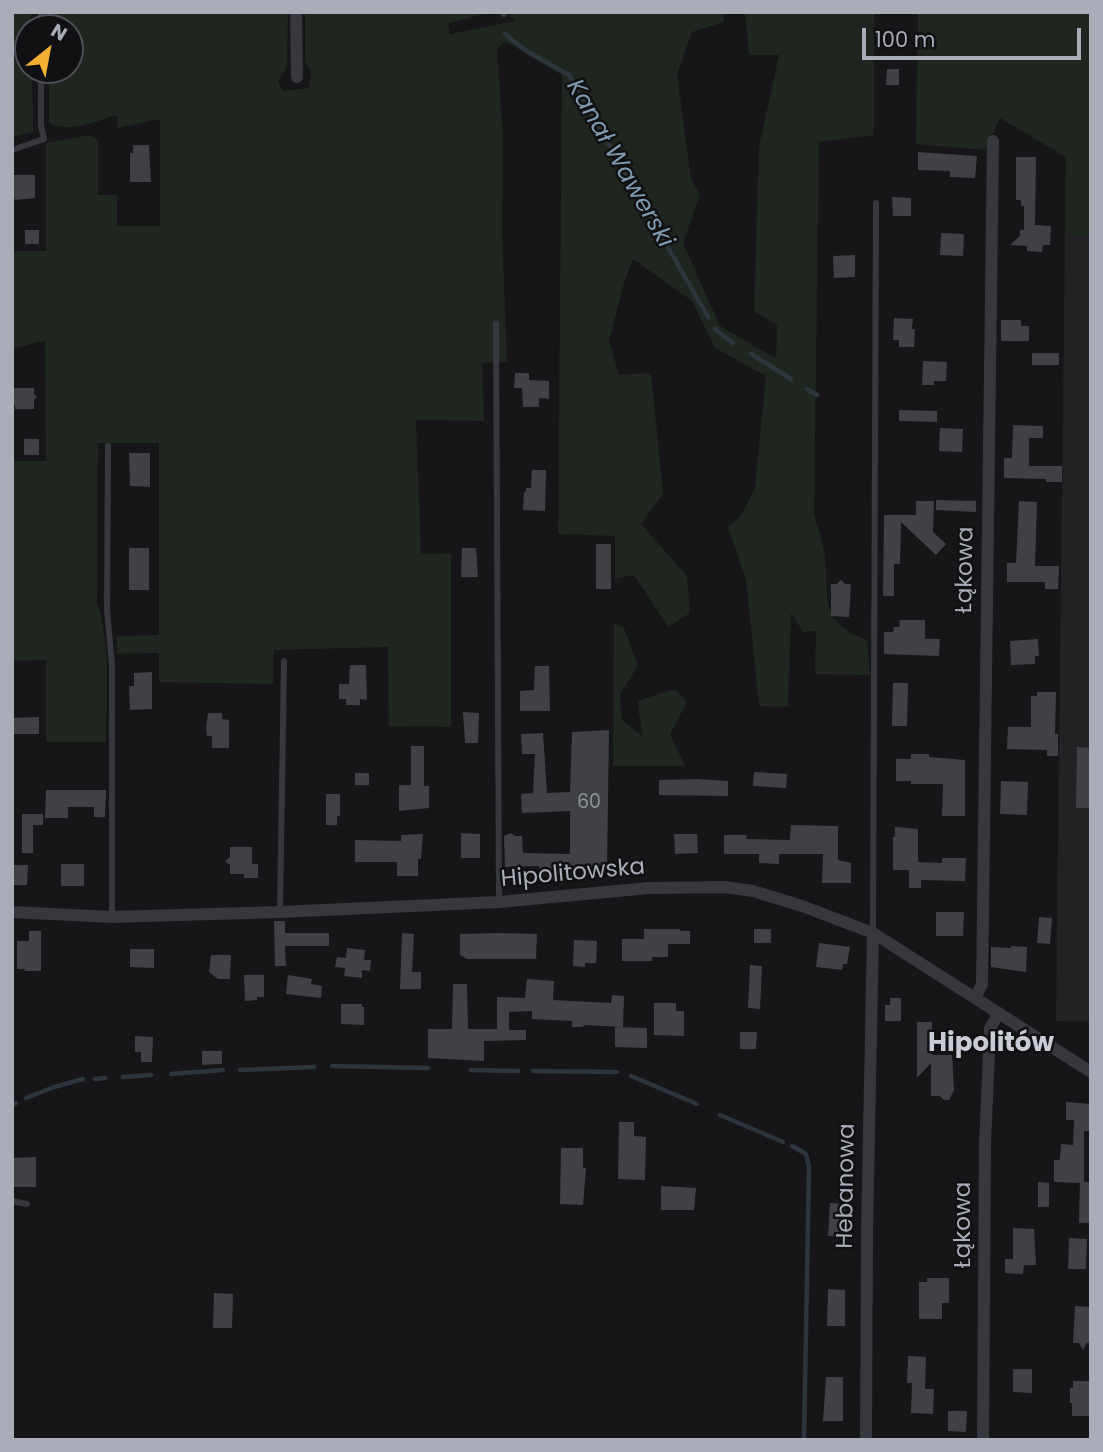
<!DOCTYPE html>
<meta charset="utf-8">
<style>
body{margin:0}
#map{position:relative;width:1103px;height:1452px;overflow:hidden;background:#161618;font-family:Poppins,sans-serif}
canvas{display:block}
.frame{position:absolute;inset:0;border:14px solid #a8adb8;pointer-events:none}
.north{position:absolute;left:14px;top:14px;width:70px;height:70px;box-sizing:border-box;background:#111113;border:2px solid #4d4f55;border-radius:50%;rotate:31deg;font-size:19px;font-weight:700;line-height:28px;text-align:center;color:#a8adb8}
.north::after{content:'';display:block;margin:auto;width:24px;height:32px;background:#f2b134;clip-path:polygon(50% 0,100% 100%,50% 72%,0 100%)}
.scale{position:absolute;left:862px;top:28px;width:219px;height:32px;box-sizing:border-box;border:4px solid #a8adb8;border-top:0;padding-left:9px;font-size:21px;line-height:24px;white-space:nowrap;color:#a8adb8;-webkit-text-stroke:5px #111113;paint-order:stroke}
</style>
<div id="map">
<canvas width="1103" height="1452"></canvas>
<div class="frame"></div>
<div class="north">N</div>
<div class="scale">100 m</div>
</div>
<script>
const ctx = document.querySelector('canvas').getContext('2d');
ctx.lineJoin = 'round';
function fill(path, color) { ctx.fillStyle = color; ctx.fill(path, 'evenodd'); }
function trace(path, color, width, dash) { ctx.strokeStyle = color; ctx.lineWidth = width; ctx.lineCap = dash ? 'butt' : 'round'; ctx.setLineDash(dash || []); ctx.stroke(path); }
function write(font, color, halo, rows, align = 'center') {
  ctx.font = font + ' Poppins,sans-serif'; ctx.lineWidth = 5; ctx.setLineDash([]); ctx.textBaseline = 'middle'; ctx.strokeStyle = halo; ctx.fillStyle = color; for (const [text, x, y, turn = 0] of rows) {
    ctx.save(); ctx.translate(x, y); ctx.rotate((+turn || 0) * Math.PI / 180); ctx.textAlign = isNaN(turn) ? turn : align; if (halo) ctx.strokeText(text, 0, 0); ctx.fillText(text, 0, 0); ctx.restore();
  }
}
fill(new Path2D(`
 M1065,234L1091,237V1022L1056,1021Z`), '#222225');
fill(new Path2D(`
 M12,12H31V28H28V70H32L33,132L12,137Z
 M49,12H288L287,67L278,82L283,91L309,88L311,70L305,63V12H490L448,24L450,34L516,21L509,16V12H723L724,22L692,32L677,74L691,179L700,194L683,243L720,326L776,359L777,325L754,311L759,147L779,55H749L745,12H874V135L819,142L814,514C817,526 822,539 824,551C831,595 815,621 867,640L870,675L815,674L816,631L803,632L791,613L788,707L759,706L746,580L728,527L742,514L755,488L766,376L715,348L692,301L633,259L624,283L609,341L619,375L651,373L663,494L641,524L687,576L690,613L668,627L634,575L615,579V536L558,534L562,75L505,41L497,49L503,138L502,229L507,362L482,363L484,421L416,420L421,553L451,554V727L389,726L388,647L274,650L273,684L159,682V653L117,654V636L159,635V443H98L97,601C111,646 106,696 106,742H46V660L12,661V461H46L45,341L12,348V251H46V143L90,135L98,140V195H117V226H160V119L118,128L117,115C96,121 69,134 49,123V70H70V28H49Z
 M918,12H1091V237L1065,234L1066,157L1000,118L985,150L916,144Z
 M614,623L624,628L638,666L620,694L622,720L643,737L637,701L675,689L687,702L670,734L685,766H613Z`), '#1e261f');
trace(new Path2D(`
 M505,34L525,50L569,75L708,317
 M715,329L733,343
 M751,354L791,379
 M807,389L817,395
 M332,1066L428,1068
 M240,1070L314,1067
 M471,1070L518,1071
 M533,1071L617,1072
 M171,1074L223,1070
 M631,1076L697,1104
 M123,1077L151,1075
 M95,1079L105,1078
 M26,1098L54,1087L83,1079
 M12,1105L16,1103
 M720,1115L783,1142
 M792,1146L806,1154L809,1167L804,1440`), '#2c353c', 4.5);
fill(new Path2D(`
 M887,69H899V85H886Z
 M133,145H149L151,182H130V153H133Z
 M918,152L977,156L975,178L950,177V171L918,170Z
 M1016,157H1036L1035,225L1051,226L1050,245H1043L1042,252L1027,251V246L1010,245L1020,236V230H1024V206H1021V200H1016Z
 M12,175H35V198L15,200L12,193Z
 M892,197L911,198V216H893Z
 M25,230H39V244H25Z
 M941,233L964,234L963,256L940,255Z
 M855,255V277L834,278L833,256Z
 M894,318L913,319L912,329H915L914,347H899V340H893Z
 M1001,320H1021V326H1029V341H1001Z
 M1032,353H1059V365H1032Z
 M923,361L947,362L946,381H934V385H922Z
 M515,373H529V380L549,381V399L539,398V407H523L522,388H514Z
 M12,388H34V394L37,397L34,400V409H15V405H12Z
 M899,410L937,411V422L899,421Z
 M1013,425L1043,426V438H1029V466H1062V482H1046V479L1004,478V458H1012Z
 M940,428L963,429L962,452L939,451Z
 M24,439H39V455H24Z
 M129,453H150V487L130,486Z
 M532,470H546L545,511L523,510L524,491L526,492V488H531Z
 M936,500L976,501V512L936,510Z
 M916,501H934L933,532L946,544L936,555L901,522L900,564H894V596H883L884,515H916Z
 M1019,501L1037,502L1035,566H1059L1058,589H1045V582H1007V563H1016Z
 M596,544H611V589H596Z
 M129,548H149V590H129Z
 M462,548H476L478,577H461Z
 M841,580L845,584H851L849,617L831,616V584H837Z
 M900,620H925V639H940L939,656L884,654V632H893L894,627H899Z
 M1038,639L1039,656H1035V664L1011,665L1010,641Z
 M350,665H366L367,700L360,699V705H346V699H339V684H349Z
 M535,666H549L550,711H520V691L534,690Z
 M152,672V709L130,710L129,686H134V673Z
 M893,683H908L907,726H892Z
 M1037,692H1056L1055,734H1058V756H1047V750L1007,749L1008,727H1031V696H1037Z
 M463,712L479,713L478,743H465Z
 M208,713H222V719L229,720V748H212V736H207L206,727Z
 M39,717V734H12V718Z
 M609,730L607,868L552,866V874H539V866L505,867L504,836L511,833L515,836H522L523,853L570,854V811L522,813L521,794L533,793L535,754H522L521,734L543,733L547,793L570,792L572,732Z
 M411,746H424V786H429V808L399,811V785H411Z
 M1077,747L1091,748V808H1076Z
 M911,754H929V757L965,760V816H942L943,784H911V781H896V759H911Z
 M754,772L787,774L786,788L753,786Z
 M355,773H369V785H355Z
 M696,779L728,781V796L659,795V780Z
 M1001,781L1028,782L1027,815L1000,814Z
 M46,790H106L105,817H94V807H68V818H45Z
 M326,794H340V816H337V825H326Z
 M22,814H43V825H33V853H22Z
 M791,825L838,826V860L851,863V883H822L823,854H779V864L759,863V854H724V835H747L746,839L790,840Z
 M895,827L918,829V862L942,863V858H966L965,881L921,880V888H909V870H893V837H895Z
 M461,833L480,834V858H461Z
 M423,834L421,859H418V876H397V862H355V840L401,841V835Z
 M674,834H697L698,853L675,854Z
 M230,847H252V864H258V878H244V874H230V865L225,861L230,857Z
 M61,864H84V886H61Z
 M12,865H28L27,885H12Z
 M936,912H964L963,936H936Z
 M1039,917L1052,918L1050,944L1037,943Z
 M274,921H285V933H329V946H285L286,966H275Z
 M644,929H680V931H690V944H668V957H652V961H622V939H644Z
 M754,929H771V943H754Z
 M29,931H41V971H24L25,969H17V941H29Z
 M402,933L414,934L412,972H421V989H400Z
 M499,933L537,934L536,959H467L460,955V934Z
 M574,940L597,941L596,963H585V967L573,966Z
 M819,943L850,947L847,964H843L842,970L816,967Z
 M1011,946L1027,947L1026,972L991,967V947L1011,948Z
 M347,948L365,950L364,960H371L370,971L362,970V978L344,976L345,968L335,967L337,957L346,958Z
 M130,949H154V968L130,967Z
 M211,955H231L230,979H218L209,972Z
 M750,965L762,966L760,1009L748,1008Z
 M244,975H264V997H257V1000L245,1001Z
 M288,975L312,979L311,984L322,986L321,998L286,994Z
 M527,979L554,981L553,1000L611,1003L612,995L624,996L623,1027L584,1025L583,1027H572V1021L532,1019V1011L509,1012V1030H526V1040L484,1041V1061L428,1058V1029H452L453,984H467L468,1029H497V997L525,998Z
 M890,998H901V1021H885V1005H890Z
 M654,1003H676V1011H684V1036L654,1035Z
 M341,1004H362V1007H364V1025L341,1024Z
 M917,1022H932V1055H952L954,1090L949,1100H944L940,1096H931V1063L917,1078Z
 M615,1027L647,1028V1048L615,1047Z
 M740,1032H757L756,1049H740Z
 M135,1036L153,1037L152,1062H141V1052H135Z
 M202,1051H222V1064L202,1065Z
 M1066,1102L1091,1104V1131H1084V1182H1091V1223H1079L1080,1183L1054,1182V1160H1060L1061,1144L1073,1145L1074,1120H1066Z
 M619,1122H634V1136L646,1137L645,1180L618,1179Z
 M561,1148H583V1168H586L583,1205L560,1204Z
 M36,1157V1187H12V1158Z
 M1038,1182L1049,1183V1207H1038Z
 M661,1186L696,1188L694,1210H661Z
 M830,1203L845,1204L846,1236H828Z
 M1013,1228L1034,1229L1036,1265H1024L1023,1274L1005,1273V1259H1013Z
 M1069,1238L1087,1239L1086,1269H1068Z
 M927,1278H949V1303H942V1319H919V1282H927Z
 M828,1289L845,1290V1326H827Z
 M214,1293L233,1294L232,1328H213Z
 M1075,1306L1091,1307V1343H1087L1083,1350L1079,1343H1073Z
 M908,1356L926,1357L925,1389H934L933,1414L911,1413L912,1383H907Z
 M1013,1369H1032V1393L1013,1392Z
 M826,1377H843V1421H823Z
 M1073,1381H1091V1416H1072V1403H1070V1388H1073Z
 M948,1411H967L966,1432L948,1431Z`), '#404145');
trace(new Path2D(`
 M41,12V28
 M504,12V14
 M12,150L44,139L41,125V70
 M496,324L499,902
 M108,446L107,610L112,665V917
 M280,912L284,661
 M873,931L876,203
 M12,1201L27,1204`), '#37383d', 6);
trace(new Path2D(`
 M296,12L297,77
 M12,912L112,917L280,912L499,902L649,888L724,887L753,891L802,906L873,933L1091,1072
 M975,997L982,985L993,141
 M866,1440L867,1233L873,933
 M983,1440L985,1145L990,1028L999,1013`), '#37383d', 12);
write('19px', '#8e929b', null, [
 ["60",589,803]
]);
write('23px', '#a8adb8', '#111113', [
 ["Łąkowa",966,570,-89],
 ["Hipolitowska",573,874,-5],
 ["Hebanowa",847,1186,-89],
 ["Łąkowa",964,1225,-90]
]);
write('italic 24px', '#7f9bb3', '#111113', [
 ["Kanał Wawerski",619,164,60]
]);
write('bold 26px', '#c9ccd4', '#111113', [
 ["Hipolitów",991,1044]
]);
</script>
